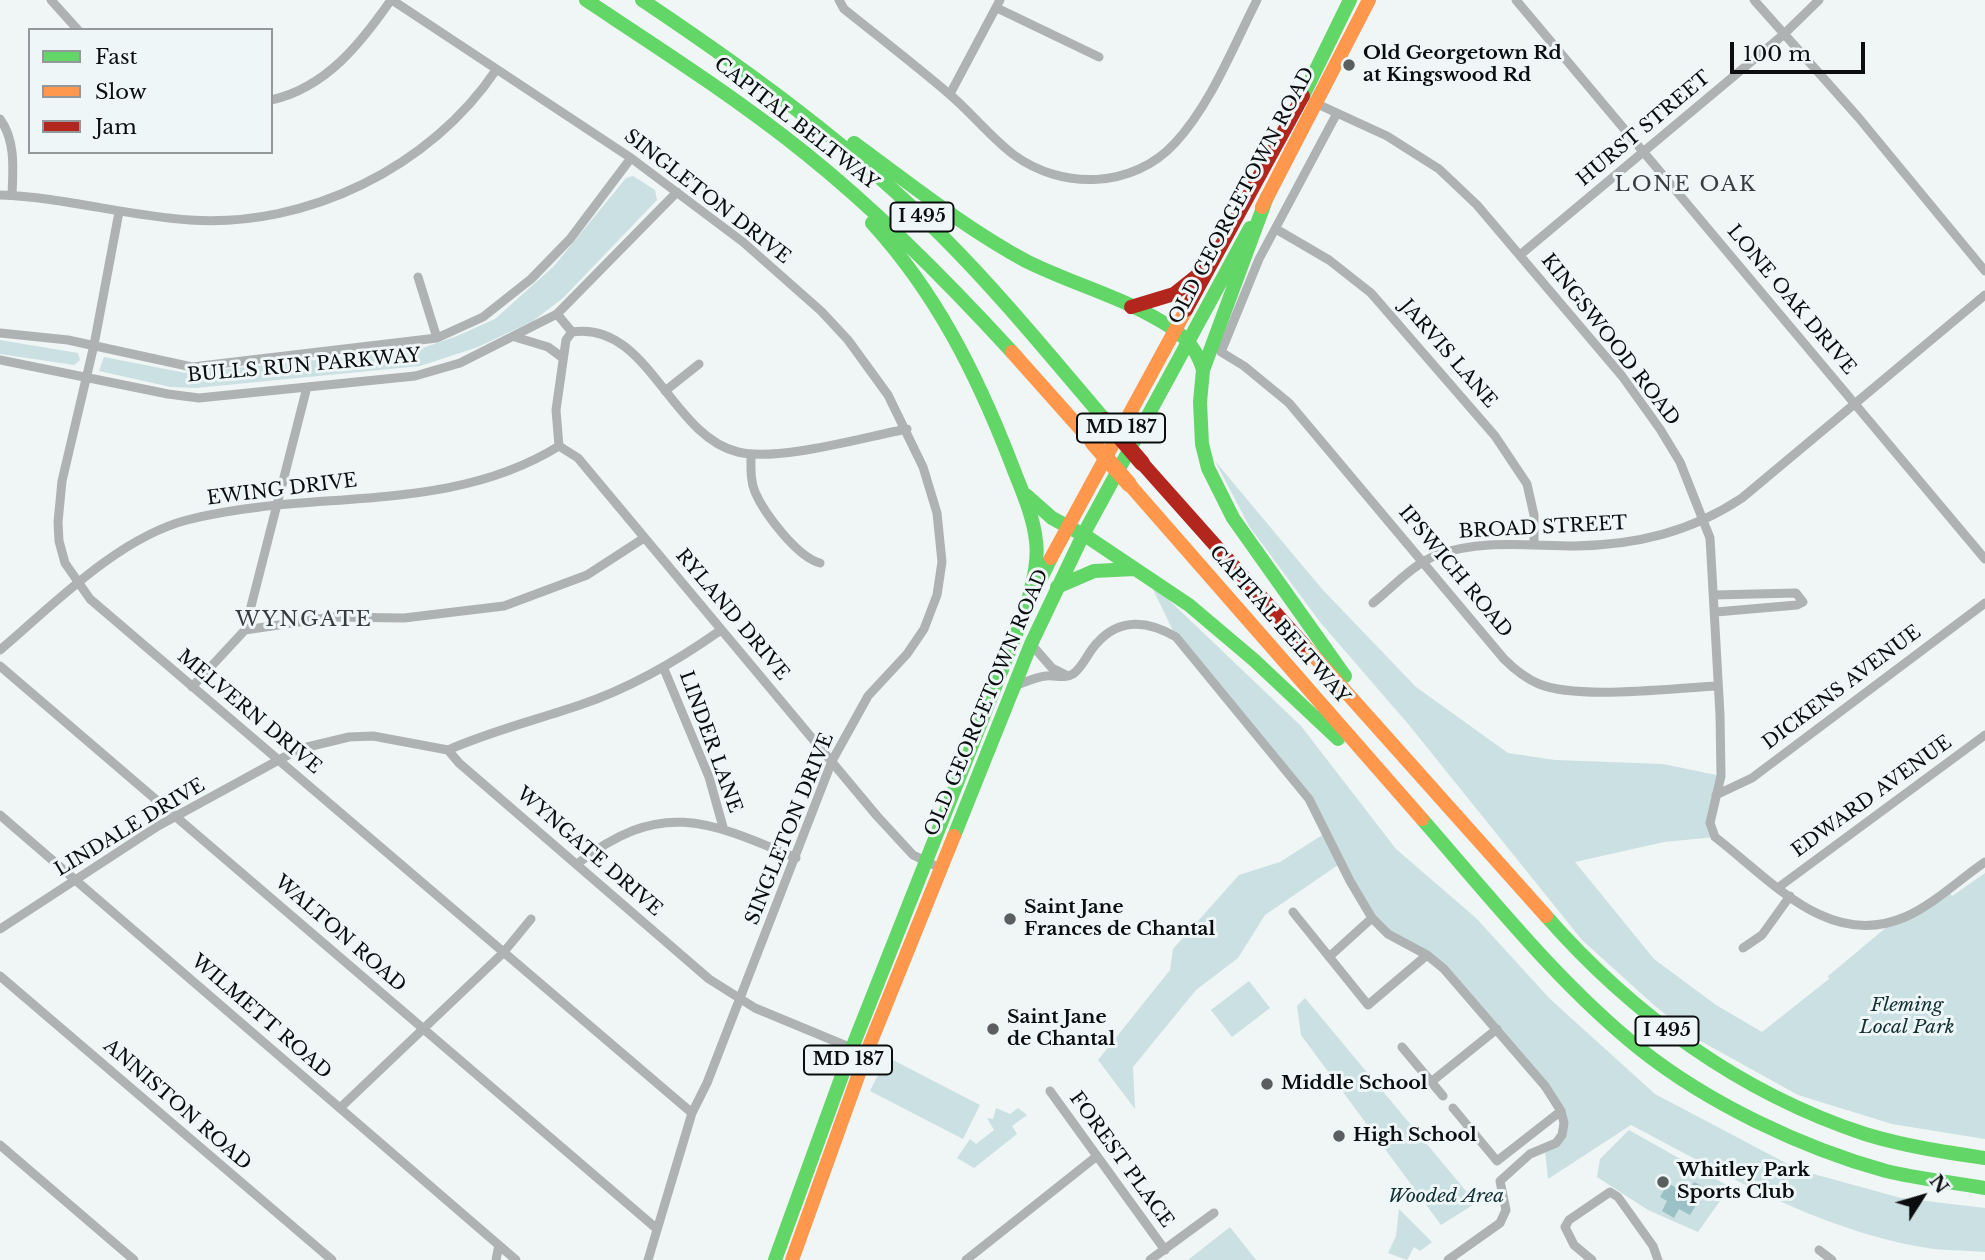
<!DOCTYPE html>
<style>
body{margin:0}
#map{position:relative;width:1985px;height:1260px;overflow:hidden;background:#f0f5f5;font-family:"Libre Baskerville",serif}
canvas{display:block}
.legend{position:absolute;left:28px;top:28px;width:245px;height:126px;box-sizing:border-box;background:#eef6f7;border:2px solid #93999a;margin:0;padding:9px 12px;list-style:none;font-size:21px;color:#0b0d0e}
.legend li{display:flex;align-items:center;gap:14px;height:35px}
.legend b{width:35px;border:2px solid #93999a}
.north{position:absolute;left:1887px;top:1162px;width:70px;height:70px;-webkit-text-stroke:5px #eef6f7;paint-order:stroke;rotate:53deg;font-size:19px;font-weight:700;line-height:28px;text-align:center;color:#0b0d0e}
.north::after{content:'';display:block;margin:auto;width:24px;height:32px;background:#0b0d0e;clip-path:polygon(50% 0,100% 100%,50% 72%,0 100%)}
.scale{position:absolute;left:1730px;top:42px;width:135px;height:32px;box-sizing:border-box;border:4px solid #0b0d0e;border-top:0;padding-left:9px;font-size:21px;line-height:24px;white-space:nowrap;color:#0b0d0e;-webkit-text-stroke:5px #eef6f7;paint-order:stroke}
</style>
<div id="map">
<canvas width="1985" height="1260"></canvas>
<ul class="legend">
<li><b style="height:9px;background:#63d668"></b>Fast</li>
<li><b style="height:9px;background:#ff974d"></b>Slow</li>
<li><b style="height:9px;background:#b3261e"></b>Jam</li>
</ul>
<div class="north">N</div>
<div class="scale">100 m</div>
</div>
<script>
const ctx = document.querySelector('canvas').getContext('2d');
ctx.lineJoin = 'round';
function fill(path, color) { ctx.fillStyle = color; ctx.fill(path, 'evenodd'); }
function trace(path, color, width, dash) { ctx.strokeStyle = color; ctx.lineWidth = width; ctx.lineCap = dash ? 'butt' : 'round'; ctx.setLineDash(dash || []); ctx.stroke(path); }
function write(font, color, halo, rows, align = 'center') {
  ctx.font = font + ' "Libre Baskerville",serif'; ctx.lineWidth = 6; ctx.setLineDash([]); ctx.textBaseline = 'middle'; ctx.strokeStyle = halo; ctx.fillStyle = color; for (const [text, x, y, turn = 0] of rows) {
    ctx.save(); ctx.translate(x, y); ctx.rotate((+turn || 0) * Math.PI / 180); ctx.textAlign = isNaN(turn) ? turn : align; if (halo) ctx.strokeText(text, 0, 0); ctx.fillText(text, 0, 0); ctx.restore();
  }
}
fill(new Path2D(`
 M633,176L655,190L657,200L563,298L533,321L478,347L420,366L196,388L171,387L99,371L104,357L186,373L417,350L457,336L495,319L554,266L626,178Z
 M0,340L78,353L80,360L74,365L0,354Z
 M1215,461L1322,589L1416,687L1508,753L1555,760L1663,764L1721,776L1710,823L1715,837L1664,842L1575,862L1654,959L1716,1005L1762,1032L1829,979L1828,976L1894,921L1902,923L1949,891L1952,896L1985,873V1139L1892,1124L1798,1095L1697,1039L1655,1006L1582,940L1409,725L1320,622L1249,526Z
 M1149,581L1301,726L1396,849L1476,918L1550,999L1655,1094L1799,1170L1901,1198L1985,1208V1252C1964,1250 1942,1251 1921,1247C1818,1229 1722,1173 1631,1125L1548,1179L1545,1150L1562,1135L1561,1111L1444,969L1407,946L1372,918L1341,863L1265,915L1238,958L1196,990L1133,1067L1135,1109L1098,1060L1170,970L1173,949L1239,875L1280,862L1327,832L1309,798L1176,637Z
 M1249,981L1270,1008L1232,1037L1211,1010Z
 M1305,998L1476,1203L1441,1225L1301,1035L1297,1006Z
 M887,1057L980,1105L963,1139L870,1091Z
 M996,1108L1010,1114L1018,1108L1027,1115L1012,1126L1017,1134L974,1168L957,1158L970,1139L976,1144L994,1130L987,1118L993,1119Z
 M1629,1130L1730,1187L1698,1232L1648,1210L1597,1177L1600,1159Z
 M1399,1209L1432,1242L1420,1251L1414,1247L1407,1260L1388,1253L1396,1236Z
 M1230,1227L1256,1260H1188Z`), '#cae0e2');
fill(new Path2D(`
 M1694,1182L1706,1188L1690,1215L1679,1209L1674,1218L1662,1211L1667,1201L1660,1197L1668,1183L1687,1194Z`), '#9bc1c6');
trace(new Path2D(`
 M51,0L78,30
 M392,0L631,158L743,242L821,311L848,340L888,395L923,467L937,513L942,562L937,595L924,629L907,654L868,696L832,761L707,1083L692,1113L648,1260
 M839,0L844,9C879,37 914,64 948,93C971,112 990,137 1014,155C1062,190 1133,189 1175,143C1211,104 1233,47 1257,0
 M1516,0L1985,559
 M1754,0L1858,117L1985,271
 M997,8L1099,57
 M950,94L1000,0
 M271,100C326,88 361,43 391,0
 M1313,102L1387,136L1439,169L1477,205L1622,376L1660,429L1680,462L1710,538L1720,715L1721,776L1710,823L1715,837C1771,880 1829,950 1905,917C1933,905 1960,879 1985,862
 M1336,115L1259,259L1221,352L1244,366L1289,403L1504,659C1514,669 1525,678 1539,684C1578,700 1672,688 1717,686
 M0,119C16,141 13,170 12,195
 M0,195C63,197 126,216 190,220C307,228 431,167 496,70
 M119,212L94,345L62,481L58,522L59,541L65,563L90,599L692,1113
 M1276,229L1329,260L1371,293L1495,436L1527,484L1534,515V544
 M1520,255L1783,35L1819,0
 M418,277L437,338
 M557,314L572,332C648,320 670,436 738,452C778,462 864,437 907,429
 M572,332L566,340L556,410L559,446L578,458L877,816L913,855L940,868
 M0,333L68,340L192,367L437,338L483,317L531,279L570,239L631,158
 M515,337L548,347L563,358
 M0,360L168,394L199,398L415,376L460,363L557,314L677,192
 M665,391L699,364
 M751,454C751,467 750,480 755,492C764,513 797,557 820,563
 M1714,595L1796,593L1803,602L1797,605L1716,612
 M1373,603C1393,587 1413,564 1437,555C1482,539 1529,546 1575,546C1636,545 1691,532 1742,498L1985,295
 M245,630L332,617L404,618L504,606L587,575L644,538
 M1031,644L1052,668L1066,675
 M0,650C53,605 118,538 187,520C309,488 447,516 559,446
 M0,666L657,1229
 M664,669L709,777L723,827
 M1014,686C1024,683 1035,677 1046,676C1055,675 1065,679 1073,674C1083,667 1088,652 1097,643C1120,617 1149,621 1176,637L1309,799L1350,881L1372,918L1388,934L1427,955L1444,969L1545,1086L1561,1111L1564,1123L1562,1135L1556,1143L1530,1154L1500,1181L1506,1210L1500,1223L1448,1260
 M192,687L245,630L307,387
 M448,750C491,731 536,720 580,705C631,688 677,661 721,630
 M1716,795L1752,778L1985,603
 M0,815L516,1260
 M577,864C660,799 707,820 796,858
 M1779,887L1985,735
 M1293,912L1368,1005L1427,955
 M0,929L158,826L299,749L349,737L373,736L448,750L459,763L709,979L755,1008L866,1054
 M1743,948L1762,935L1790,896
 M1329,957L1372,918
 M0,976L332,1260
 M1402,1047L1443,1096
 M1431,1082L1497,1029
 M1050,1091L1165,1250
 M340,1108L503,953L531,919
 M1453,1108L1497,1161L1561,1111
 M0,1145L134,1260
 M1819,1250L1832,1260
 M496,1260L499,1245
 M966,1260L1097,1156
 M1150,1260L1214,1213
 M1592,1260L1574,1245L1565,1227L1569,1220L1610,1192L1618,1197L1653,1246L1658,1260`), '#afb2b2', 9);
trace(new Path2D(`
 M586,0C660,49 735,97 805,153C880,213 947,281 1012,352
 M642,0C748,71 852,146 943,237C1000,294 1052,358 1105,420
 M1303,96L1350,0
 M854,143C910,184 965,228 1026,261C1074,285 1127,298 1172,328C1188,339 1198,352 1203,370
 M1267,197L1203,370L1200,402L1202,444L1208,468L1233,518L1345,676
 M872,223C936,293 976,373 1010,460C1020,487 1033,513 1036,541C1039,564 1031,587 1026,609
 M1026,495L1052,518L1089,538L1189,605L1254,660L1338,739
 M1057,587L1094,571L1134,569
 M1422,819C1490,897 1559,984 1640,1049C1708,1103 1802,1148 1886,1171C1918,1179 1952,1182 1985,1188
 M954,836L1031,644L1083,535L1250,228
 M1546,916C1632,1014 1740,1093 1865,1134C1904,1146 1944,1152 1985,1158
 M775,1260L852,1048L1026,609L1051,558`), '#63d668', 14);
trace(new Path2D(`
 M1262,207L1369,0
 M1012,352L1093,443
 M1129,484L1422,819
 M1051,558L1186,310
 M1304,645L1546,916
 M792,1260L866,1054L954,836`), '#ff974d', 14);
trace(new Path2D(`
 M1131,307L1174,294L1209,266
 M1186,310L1303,96
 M1142,463L1304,645`), '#b3261e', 14);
trace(new Path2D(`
 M1093,443L1129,484`), '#ff974d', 16);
trace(new Path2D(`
 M1105,420L1142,463`), '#b3261e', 16);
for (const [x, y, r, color] of [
 [1349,65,7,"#5b5e5f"],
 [1010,919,7,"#5b5e5f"],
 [993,1029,7,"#5b5e5f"],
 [1267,1084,7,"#5b5e5f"],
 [1339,1136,7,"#5b5e5f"],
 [1663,1182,7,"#5b5e5f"]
]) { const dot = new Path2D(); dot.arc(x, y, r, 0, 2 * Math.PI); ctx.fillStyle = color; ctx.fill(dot); trace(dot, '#eef6f7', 2.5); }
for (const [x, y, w] of [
 [922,217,63],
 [1121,428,88],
 [1667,1031,63],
 [848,1060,88]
]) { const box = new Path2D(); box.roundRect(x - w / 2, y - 14.5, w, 29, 5); ctx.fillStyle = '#eef6f7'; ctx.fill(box); trace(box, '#0b0d0e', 2); }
write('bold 18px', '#0b0d0e', null, [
 ["I 495",922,217],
 ["MD 187",1121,428],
 ["I 495",1667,1031],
 ["MD 187",848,1060]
]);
write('bold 19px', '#0b0d0e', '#eef6f7', [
 ["Old Georgetown Rd",1363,54],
 ["at Kingswood Rd",1363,76],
 ["Saint Jane",1024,908],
 ["Frances de Chantal",1024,930],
 ["Saint Jane",1007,1018],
 ["de Chantal",1007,1040],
 ["Middle School",1281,1084],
 ["High School",1353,1136],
 ["Whitley Park",1677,1171],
 ["Sports Club",1677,1193]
], 'left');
write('19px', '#0b0d0e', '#eef6f7', [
 ["CAPITAL BELTWAY",796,124,38],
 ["HURST STREET",1644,129,-40],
 ["OLD GEORGETOWN ROAD",1242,196,-62],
 ["SINGLETON DRIVE",707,197,38],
 ["LONE OAK DRIVE",1791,300,50],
 ["KINGSWOOD ROAD",1610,340,52],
 ["JARVIS LANE",1448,354,49],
 ["BULLS RUN PARKWAY",304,366,-5],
 ["EWING DRIVE",282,490,-7],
 ["BROAD STREET",1543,528,-3],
 ["IPSWICH ROAD",1455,572,50],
 ["RYLAND DRIVE",732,615,50],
 ["CAPITAL BELTWAY",1279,625,49],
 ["DICKENS AVENUE",1842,688,-37],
 ["OLD GEORGETOWN ROAD",987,703,-67],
 ["MELVERN DRIVE",249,712,40],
 ["LINDER LANE",710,742,70],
 ["EDWARD AVENUE",1872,797,-36],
 ["LINDALE DRIVE",130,828,-31],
 ["SINGLETON DRIVE",790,829,-68],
 ["WYNGATE DRIVE",589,852,41],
 ["WALTON ROAD",340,934,41],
 ["WILMETT ROAD",261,1017,41],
 ["ANNISTON ROAD",177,1105,41],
 ["FOREST PLACE",1121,1160,54]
]);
write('italic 19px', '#122f32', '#eef6f7', [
 ["Fleming",1907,1006],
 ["Local Park",1907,1028],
 ["Wooded Area",1446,1197]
]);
ctx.letterSpacing = '2px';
write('21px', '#373d3e', '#eef6f7', [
 ["LONE OAK",1686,185],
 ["WYNGATE",304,620]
]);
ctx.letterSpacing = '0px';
</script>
